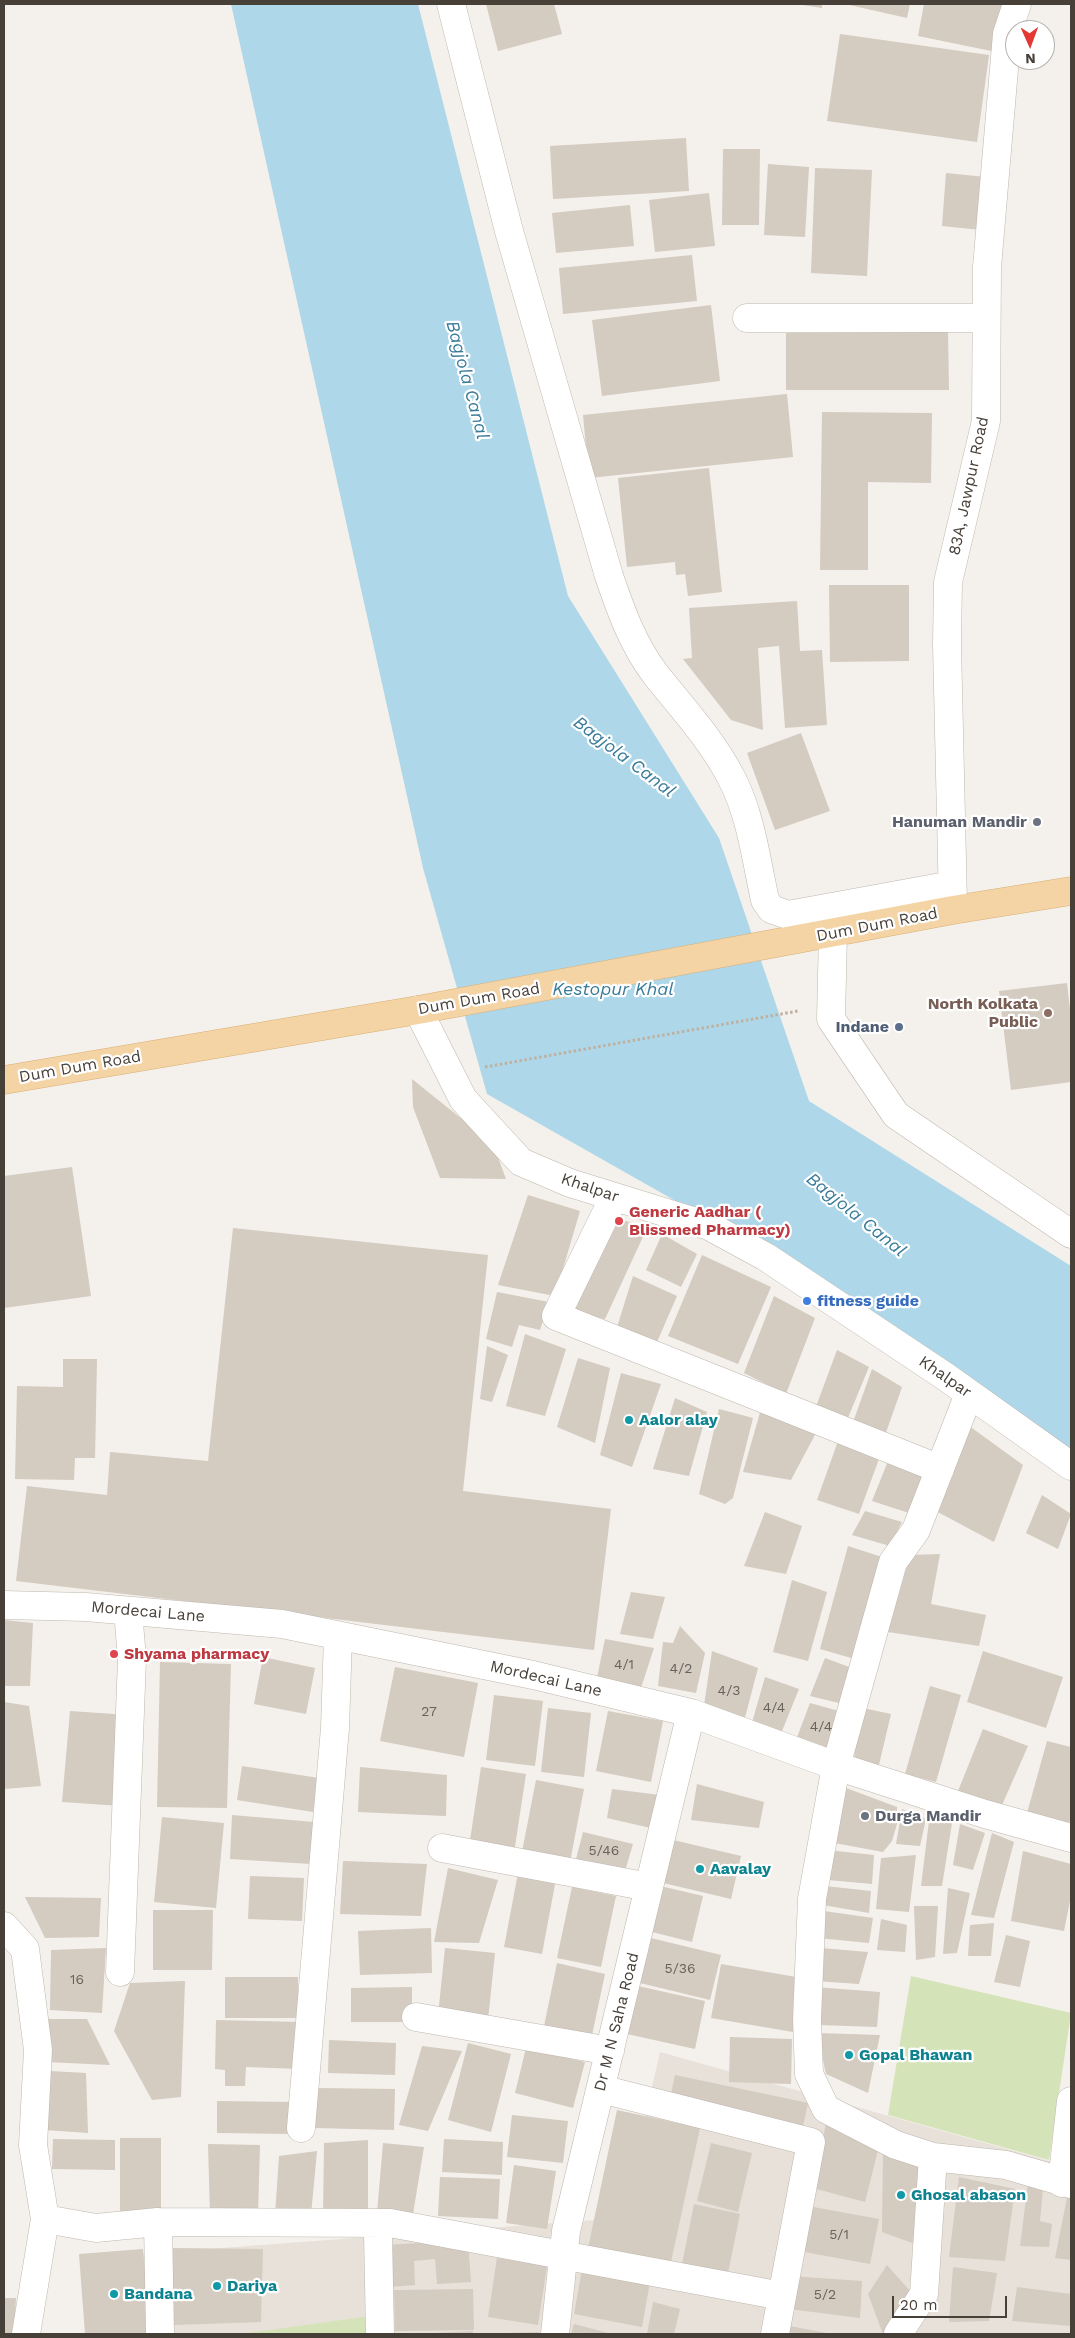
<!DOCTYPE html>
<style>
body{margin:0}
#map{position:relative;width:1075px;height:2338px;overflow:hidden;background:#f4f0eb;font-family:"Work Sans",sans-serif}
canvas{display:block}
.frame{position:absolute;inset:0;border:5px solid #474039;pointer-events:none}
.north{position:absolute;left:1005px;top:20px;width:50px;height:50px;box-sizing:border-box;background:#fff;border:1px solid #b5b3b0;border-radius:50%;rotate:178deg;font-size:14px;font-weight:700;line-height:20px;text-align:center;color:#474039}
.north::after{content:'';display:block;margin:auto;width:18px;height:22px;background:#e33933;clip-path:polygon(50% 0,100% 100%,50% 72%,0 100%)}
.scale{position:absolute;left:892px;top:2296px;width:115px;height:22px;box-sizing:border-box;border:2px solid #474039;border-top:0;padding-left:6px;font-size:15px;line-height:18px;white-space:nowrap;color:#474039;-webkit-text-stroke:4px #fff;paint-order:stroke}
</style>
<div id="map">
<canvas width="1075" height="2338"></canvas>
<div class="frame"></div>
<div class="north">N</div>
<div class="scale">20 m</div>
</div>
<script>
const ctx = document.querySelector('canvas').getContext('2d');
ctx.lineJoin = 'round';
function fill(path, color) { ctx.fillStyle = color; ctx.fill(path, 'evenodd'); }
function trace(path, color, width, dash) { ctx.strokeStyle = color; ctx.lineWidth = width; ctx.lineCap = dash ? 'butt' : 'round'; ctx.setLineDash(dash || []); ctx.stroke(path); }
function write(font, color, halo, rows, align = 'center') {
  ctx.font = font + ' "Work Sans",sans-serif'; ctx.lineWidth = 4.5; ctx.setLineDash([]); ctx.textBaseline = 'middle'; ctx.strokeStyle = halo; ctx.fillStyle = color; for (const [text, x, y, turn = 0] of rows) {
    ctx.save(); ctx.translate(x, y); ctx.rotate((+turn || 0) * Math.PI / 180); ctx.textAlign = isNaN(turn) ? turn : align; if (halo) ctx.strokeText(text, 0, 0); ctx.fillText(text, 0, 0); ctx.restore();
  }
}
fill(new Path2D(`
 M660,2052L1071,2167V2334H118L115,2256L622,2218Z`), '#e7e1da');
fill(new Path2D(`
 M911,1976L1071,2013L1049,2160L888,2115Z
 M371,2316V2334H240Z`), '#d5e3b8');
fill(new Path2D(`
 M231,4H418L568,596L719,838L809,1101L1071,1266V1453L755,1246L487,1094L423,868Z`), '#aed8e9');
fill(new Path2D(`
 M486,4H554L562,34L498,51Z
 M796,4H822V8Z
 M845,4H910L907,18Z
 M924,4H1006L996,52L918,36Z
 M840,34L989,55L977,142L827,121Z
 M686,138L689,191L553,199L550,146Z
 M723,149H760L759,225H722Z
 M768,164L809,167L805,237L764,235Z
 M815,168L872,170L867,276L811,273Z
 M946,173L986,177L981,230L942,226Z
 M709,193L715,246L655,252L649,200Z
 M630,205L634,246L556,253L552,213Z
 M692,255L697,301L563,314L559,268Z
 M711,305L720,381L602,396L592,320Z
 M948,332L949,390H786V333Z
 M787,394L793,457L589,478L583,415Z
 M822,412L932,413L931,483L868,482V570H820Z
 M709,468L722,592L688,596L685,574L676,575L675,562L627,567L618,478Z
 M829,585H909V661L830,662Z
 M797,601L800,651L822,650L827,725L785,728L779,646L758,648L763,730L731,720L683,659L692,658L689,608Z
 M801,733L830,811L775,830L747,753Z
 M1067,983L1071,1018V1082L1011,1090L999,991Z
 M412,1079L493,1144L506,1179L440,1178L413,1107Z
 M72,1167L91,1296L4,1308V1176Z
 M528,1195L580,1211L555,1296L498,1285Z
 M611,1216L647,1228L605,1319L574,1313Z
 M233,1228L488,1255L463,1491L611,1509L594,1650L16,1581L27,1486L107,1495L110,1452L208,1461Z
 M662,1234L697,1254L681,1287L646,1270Z
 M702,1255L771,1287L738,1364L668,1336Z
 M633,1276L677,1296L657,1342L617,1327Z
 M497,1292L549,1302L540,1330L519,1325L512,1347L486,1339Z
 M774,1296L815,1318L786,1394L744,1373Z
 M525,1334L566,1349L545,1416L506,1406Z
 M487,1346L508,1355L492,1402L480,1399Z
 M837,1350L869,1367L845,1425L814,1412Z
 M578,1358L610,1368L595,1443L557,1427Z
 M63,1359H97L95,1458H75L74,1480L15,1479L17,1386L63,1387Z
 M872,1369L902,1387L883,1441L851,1428Z
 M621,1373L661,1384L632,1467L600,1455Z
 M675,1398L707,1412L689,1476L653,1469Z
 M719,1409L753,1418L733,1498L725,1504L699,1494Z
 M761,1409L817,1431L791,1480L743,1472Z
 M965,1423L1023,1465L994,1542L934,1510Z
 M838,1441L880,1456L859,1514L817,1500Z
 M888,1461L923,1476L912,1514L872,1501Z
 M1042,1495L1071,1514L1058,1549L1026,1533Z
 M865,1511L902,1522L890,1546L852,1535Z
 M765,1512L802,1526L786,1574L744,1566Z
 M848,1546L888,1559L858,1660L820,1649Z
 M940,1554L931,1604L986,1615L979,1646L888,1632L910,1555Z
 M792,1580L827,1592L808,1661L773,1652Z
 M631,1592L665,1597L653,1639L620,1634Z
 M4,1620L33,1623L30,1686H4Z
 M680,1626L705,1653L696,1693L658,1686L663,1642L673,1643Z
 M605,1639L654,1648L640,1691L596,1682Z
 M712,1651L758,1668L742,1729L703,1713Z
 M983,1651L1063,1677L1046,1728L967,1702Z
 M263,1657L315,1668L306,1714L254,1704Z
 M825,1658L857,1670L847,1705L810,1696Z
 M160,1662L231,1664L227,1808L157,1807Z
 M395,1667L478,1683L464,1757L380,1741Z
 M765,1677L799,1689L780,1736L751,1726Z
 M930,1686L961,1695L936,1782L905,1774Z
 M494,1695L543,1701L535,1766L486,1760Z
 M4,1702L29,1706L41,1786L4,1789Z
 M810,1703L846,1713L832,1753L796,1740Z
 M858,1707L891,1714L878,1769L854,1762Z
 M548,1708L591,1713L584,1777L541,1772Z
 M70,1711L128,1715L121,1806L62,1802Z
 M608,1711L663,1721L651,1782L596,1771Z
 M983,1729L1028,1746L999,1812L956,1796Z
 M1047,1741L1071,1747V1815L1069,1824L1027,1813Z
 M242,1766L319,1778L313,1812L237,1800Z
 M360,1767L447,1775L446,1816L358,1812Z
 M481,1767L526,1774L514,1853L469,1847Z
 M536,1780L584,1789L569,1867L521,1857Z
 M697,1784L764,1802L759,1828L691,1820Z
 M838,1785L897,1807V1824L892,1841L883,1852L829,1842Z
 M612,1789L660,1795L655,1829L607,1818Z
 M902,1809L926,1819L920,1846L896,1844Z
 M232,1815L314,1822L311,1864L230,1859Z
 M162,1817L224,1823L216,1908L154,1902Z
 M929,1821L952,1823L942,1886H921Z
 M960,1824L985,1833L973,1870L953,1865Z
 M583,1832L633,1844L625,1871L576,1859Z
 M992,1833L1014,1842L994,1918L971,1915Z
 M669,1839L741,1856L731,1899L659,1882Z
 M827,1850L874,1855L872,1884L828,1880Z
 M1023,1851L1071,1864V1896L1064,1931L1011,1921Z
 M916,1855L909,1912L876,1909L881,1858Z
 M343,1861L427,1864L421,1916L340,1914Z
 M448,1868L498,1880L479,1943L434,1942Z
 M518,1873L556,1879L542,1954L504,1947Z
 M250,1876L304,1878L302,1921L248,1919Z
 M656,1885L703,1896L692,1942L644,1930Z
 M825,1886L871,1891L869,1913L823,1905Z
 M572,1887L616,1896L601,1967L557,1958Z
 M948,1888L970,1893L957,1953L943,1954Z
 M25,1897L101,1898L99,1937L45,1938Z
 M914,1906H938L935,1957L916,1960Z
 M153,1910H213L212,1970H153Z
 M824,1911L873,1918L869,1943L818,1938Z
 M881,1919L907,1925L905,1952L877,1950Z
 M994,1923L991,1956H968L970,1925Z
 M431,1928L432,1973L360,1975L358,1931Z
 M1006,1935L1030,1941L1020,1987L994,1982Z
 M651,1938L721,1955L710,2000L640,1983Z
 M106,1948L102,2013L50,2010L51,1950Z
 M445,1948L495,1953L488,2020L438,2015Z
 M821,1948L868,1952L859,1984L815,1981Z
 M557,1963L605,1974L591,2040L543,2031Z
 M721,1964L802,1978L793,2032L711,2018Z
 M225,1977H298V2018H225Z
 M185,1981L181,2097L152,2100L114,2031L130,1983Z
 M638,1986L705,2001L695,2049L627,2034Z
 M412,1987V2022H351V1988Z
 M815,1987L880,1992L877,2027L819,2025Z
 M47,2019H87L110,2065L46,2062Z
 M216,2020L301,2022L300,2069L246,2067L245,2086H225V2070L215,2069Z
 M817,2033L880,2035L868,2093L826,2074Z
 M730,2037L792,2039L791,2084L729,2082Z
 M329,2040L396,2043L395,2075L328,2073Z
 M468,2043L511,2054L491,2132L448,2120Z
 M422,2046L462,2051L428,2131L399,2125Z
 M526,2048L585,2062L573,2108L515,2093Z
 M50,2071L86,2073L88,2133L44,2130Z
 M675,2075L808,2103L802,2131L669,2103Z
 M316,2088L395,2089L394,2130L315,2128Z
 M217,2101L293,2102V2134L217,2133Z
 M617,2110L700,2128L669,2271L587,2253Z
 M512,2115L568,2121L563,2163L507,2157Z
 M826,2123L879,2146L865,2202L813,2188Z
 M120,2138H161V2215L120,2216Z
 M53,2139L115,2140V2170L52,2169Z
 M444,2139L503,2142L502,2175L442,2172Z
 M368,2140V2215L323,2216L324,2143Z
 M383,2143L424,2147L413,2214L377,2213Z
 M711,2143L752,2153L738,2212L697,2201Z
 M208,2144L260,2145L258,2215H210Z
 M317,2151L311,2215H275L279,2156Z
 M883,2151L922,2159L915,2244L882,2232Z
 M514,2165L556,2171L547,2229L506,2223Z
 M440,2177L500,2179L498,2219L438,2216Z
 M959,2177L1015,2189L1005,2261L949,2257Z
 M1028,2183L1043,2188L1040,2221L1052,2224L1049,2247L1020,2246Z
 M1068,2193L1071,2194V2260L1055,2258Z
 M694,2204L740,2214L727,2278L681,2269Z
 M808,2206L879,2219L870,2264L799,2251Z
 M468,2240L471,2282L437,2284L435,2259L414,2261L415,2285L389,2287L386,2245Z
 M172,2248L263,2249L261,2322L173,2325Z
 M143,2249L150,2334H85L79,2254Z
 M497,2258L547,2266L538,2325L488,2317Z
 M887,2265L910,2291L883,2334L868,2294Z
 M953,2267L997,2273L989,2321L949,2322Z
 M582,2269L650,2282L642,2327L574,2314Z
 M790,2276L862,2281L860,2318L789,2309Z
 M1017,2287L1071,2294V2326L1012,2321Z
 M473,2289L474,2330L395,2331L394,2290Z
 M4,2298H16L14,2334H4Z
 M653,2302L680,2309L674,2334H647Z
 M574,2324L612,2334H571Z
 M784,2325L827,2333V2334H782Z
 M473,2331V2334H433V2333Z
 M539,2332V2334H505V2333Z`), '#d4cbc1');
const street = new Path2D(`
 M451,4L509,231L609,576C621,611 633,645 656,675C683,709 712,740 732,779C751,816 756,859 765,900L771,909L788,915L952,885
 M747,318H986
 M953,904L947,644L948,582L986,421L987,267L1007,34L1017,4
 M833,934L831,1019L896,1115L1071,1234
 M418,1010L463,1099L521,1162L570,1183L709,1226L766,1257L946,1377L1071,1466
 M614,1197L556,1316L940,1469
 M969,1394L916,1530L893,1562L836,1766L812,1899L807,2019L809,2074L826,2109L896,2145L933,2157L1006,2165L1071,2184
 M4,1605L86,1607L282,1624L533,1675L691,1713L836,1766L985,1814L1071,1838
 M442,1848L649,1887
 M4,1926L25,1949L38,2050L33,2145L45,2219L96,2228L158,2222
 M120,1972L132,1659L128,1611
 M416,2017L610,2051
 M601,2089L811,2142L775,2334
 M301,2128L335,1728L338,1636
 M1062,2183L1071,2101
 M373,2225L378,2233L380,2334
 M26,2334L45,2219
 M160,2334L158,2222L390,2223L782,2296
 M555,2334L566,2231L691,1713
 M898,2334L924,2294L933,2157`);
const primary = new Path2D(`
 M4,1080L418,1010L953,910L1071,891`);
trace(street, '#beb7ae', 29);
trace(primary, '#d8af75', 29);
trace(new Path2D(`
 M485,1067L798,1011`), '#bfb1a1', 3, [2.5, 2.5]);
trace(street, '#fff', 28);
trace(primary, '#f4d4a4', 28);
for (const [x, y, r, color] of [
 [1037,822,5,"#6b7280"],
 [1048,1013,5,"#8d6e63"],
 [899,1027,5,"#5c6f8a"],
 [619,1221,5,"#e0444e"],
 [807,1301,5,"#3f7fe0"],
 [629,1420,5,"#0f9aa8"],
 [114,1654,5,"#e0444e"],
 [865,1816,5,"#6b7280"],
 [700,1869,5,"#0f9aa8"],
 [849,2055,5,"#0f9aa8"],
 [901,2195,5,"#0f9aa8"],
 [217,2286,5,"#0f9aa8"],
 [114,2294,5,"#0f9aa8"]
]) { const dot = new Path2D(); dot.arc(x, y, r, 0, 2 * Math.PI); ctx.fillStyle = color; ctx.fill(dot); trace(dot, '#fff', 2); }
write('14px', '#6a635b', null, [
 ["4/1",624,1665],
 ["4/2",681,1669],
 ["4/3",729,1691],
 ["4/4",774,1708],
 ["27",429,1712],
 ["4/4",821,1727],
 ["5/46",604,1851],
 ["5/36",680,1969],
 ["16",77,1980],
 ["5/1",839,2235],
 ["5/2",825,2295]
]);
write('16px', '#474039', '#fff', [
 ["83A, Jawpur Road",969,486,-78],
 ["Dum Dum Road",877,925,-11],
 ["Dum Dum Road",479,999,-10],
 ["Dum Dum Road",80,1067,-10],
 ["Khalpar",590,1188,19],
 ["Khalpar",945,1377,35],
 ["Mordecai Lane",148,1612,5],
 ["Mordecai Lane",546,1679,13],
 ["Dr M N Saha Road",617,2022,-76]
]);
write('bold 16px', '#5b616d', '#fff', [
 ["Hanuman Mandir",1027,822],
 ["Durga Mandir",875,1816,"left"]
], 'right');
write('bold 16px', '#785e54', '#fff', [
 ["North Kolkata",1038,1004],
 ["Public",1038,1022]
], 'right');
write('bold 16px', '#4e5e75', '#fff', [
 ["Indane",889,1027]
], 'right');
write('bold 16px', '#be3a42', '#fff', [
 ["Generic Aadhar (",629,1212],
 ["Blissmed Pharmacy)",629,1230],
 ["Shyama pharmacy",124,1654]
], 'left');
write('bold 16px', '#366cbe', '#fff', [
 ["fitness guide",817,1301]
], 'left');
write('bold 16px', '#0d838f', '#fff', [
 ["Aalor alay",639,1420],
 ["Aavalay",710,1869],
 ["Gopal Bhawan",859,2055],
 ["Ghosal abason",911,2195],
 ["Dariya",227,2286],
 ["Bandana",124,2294]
], 'left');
write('italic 18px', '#397b99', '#fff', [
 ["Bagjola Canal",467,380,75],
 ["Bagjola Canal",624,757,37],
 ["Kestopur Khal",613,990],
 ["Bagjola Canal",856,1215,39]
]);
</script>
